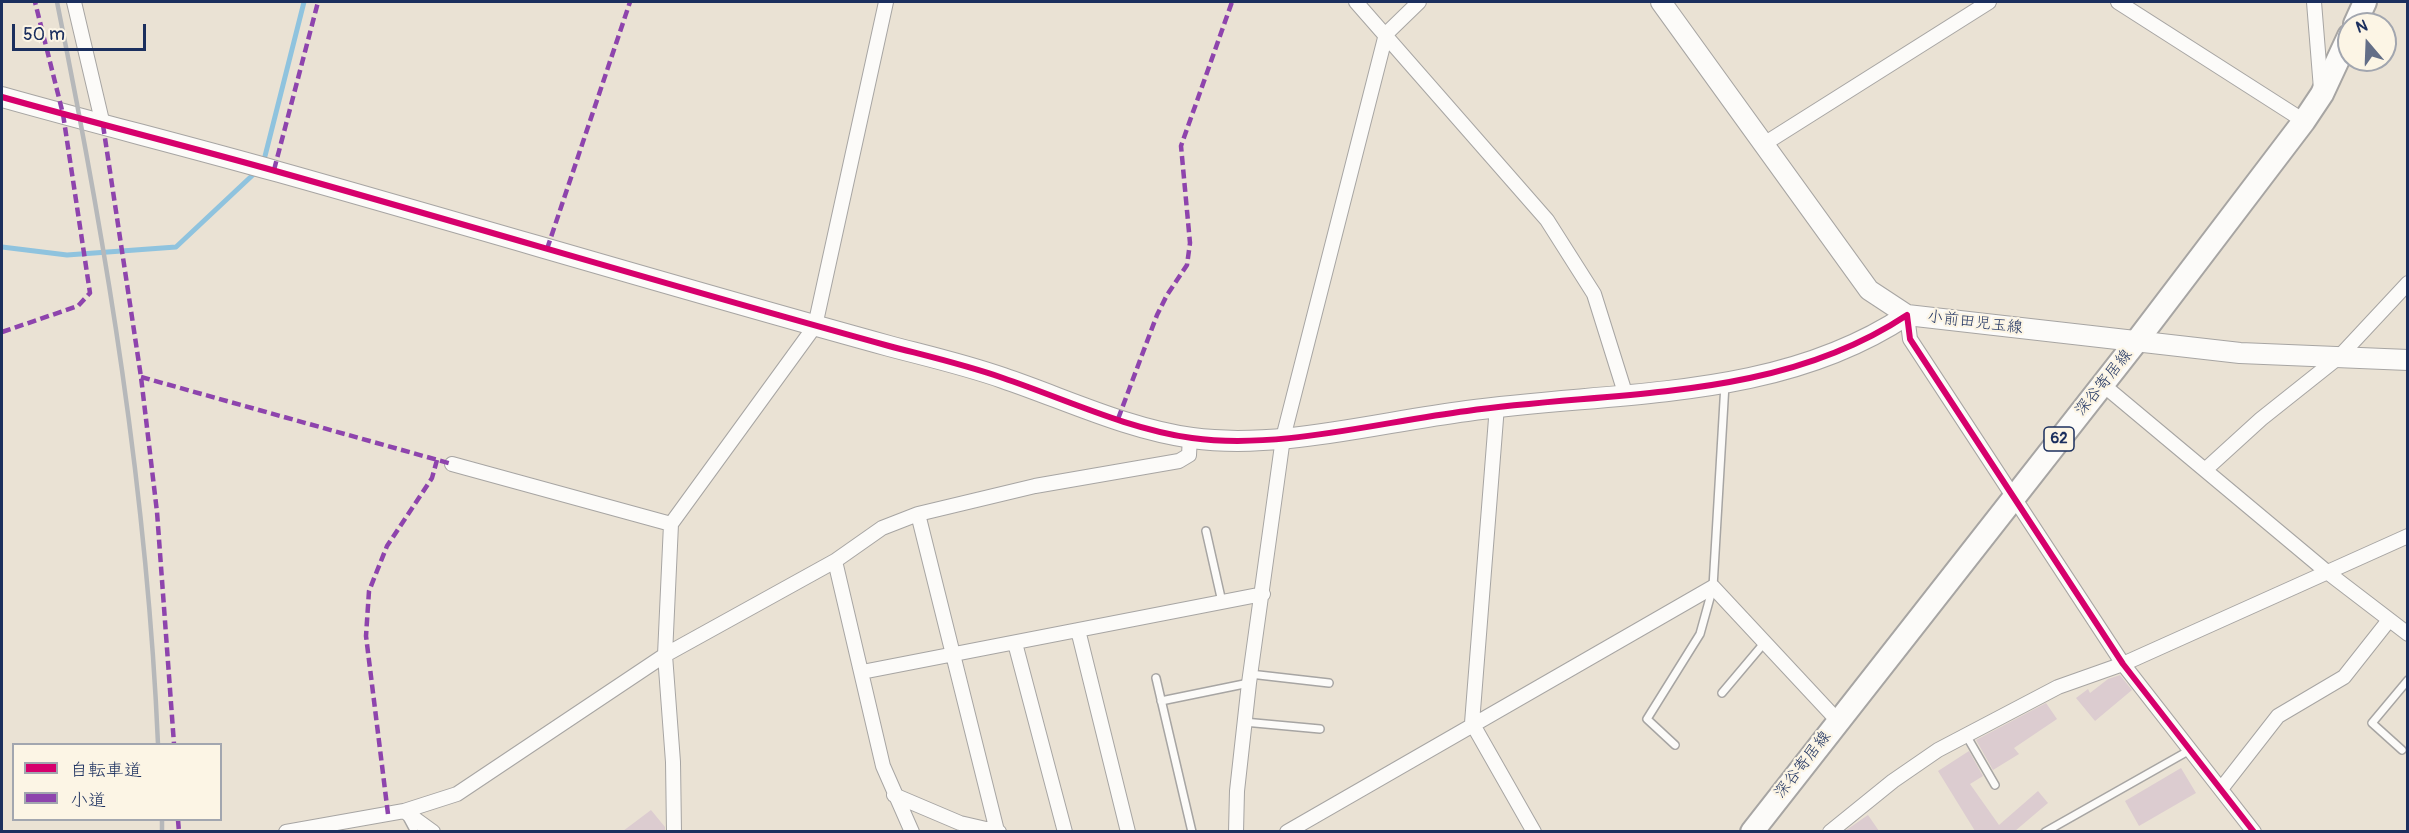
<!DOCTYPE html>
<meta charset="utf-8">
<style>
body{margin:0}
#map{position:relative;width:2409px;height:833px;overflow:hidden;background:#eae2d4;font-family:Pangolin,"Klee One",sans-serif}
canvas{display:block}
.frame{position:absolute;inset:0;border:3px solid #1b2f5e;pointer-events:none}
.legend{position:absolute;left:12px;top:743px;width:210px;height:78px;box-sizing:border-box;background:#fcf5e5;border:2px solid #a2a6af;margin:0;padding:8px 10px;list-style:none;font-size:18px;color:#1b2f5e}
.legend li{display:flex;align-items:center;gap:12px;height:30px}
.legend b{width:30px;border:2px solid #a2a6af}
.north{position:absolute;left:2337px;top:12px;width:60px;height:60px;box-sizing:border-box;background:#fcf5e5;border:2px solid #a2a6af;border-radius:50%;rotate:341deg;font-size:16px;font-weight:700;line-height:24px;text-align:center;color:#1b2f5e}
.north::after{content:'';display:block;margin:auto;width:21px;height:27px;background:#636e87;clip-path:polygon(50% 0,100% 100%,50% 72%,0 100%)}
.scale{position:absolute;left:12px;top:24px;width:134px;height:27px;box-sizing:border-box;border:3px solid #1b2f5e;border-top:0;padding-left:8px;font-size:18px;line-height:21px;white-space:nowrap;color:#1b2f5e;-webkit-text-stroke:4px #fcf5e5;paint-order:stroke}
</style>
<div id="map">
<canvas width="2409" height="833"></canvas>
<div class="frame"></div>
<ul class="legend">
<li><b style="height:8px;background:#d6006c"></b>自転車道</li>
<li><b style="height:8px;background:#8e44ad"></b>小道</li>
</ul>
<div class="north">N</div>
<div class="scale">50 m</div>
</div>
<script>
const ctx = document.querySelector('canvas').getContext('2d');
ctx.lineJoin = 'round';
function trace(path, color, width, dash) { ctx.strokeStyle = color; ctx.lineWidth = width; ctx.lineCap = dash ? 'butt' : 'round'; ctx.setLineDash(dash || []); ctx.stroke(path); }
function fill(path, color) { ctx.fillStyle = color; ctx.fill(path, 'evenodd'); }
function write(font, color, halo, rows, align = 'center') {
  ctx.font = font + ' Pangolin,"Klee One",sans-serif'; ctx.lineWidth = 4.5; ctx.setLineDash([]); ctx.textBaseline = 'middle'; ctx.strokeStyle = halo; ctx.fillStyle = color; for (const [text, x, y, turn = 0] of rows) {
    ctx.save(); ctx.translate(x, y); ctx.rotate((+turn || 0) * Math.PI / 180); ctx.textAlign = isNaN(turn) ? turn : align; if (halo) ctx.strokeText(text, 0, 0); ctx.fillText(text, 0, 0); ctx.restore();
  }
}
trace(new Path2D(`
 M263,164L304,2
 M2,247L67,255L176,247L257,171`), '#8fc3de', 5);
fill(new Path2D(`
 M2120,675L2132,690L2095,721L2076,698L2088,689L2090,693L2108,679Z
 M2046,703L2057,719L2014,748L2019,754L1993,770L1976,740Z
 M1969,751L1983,776L1970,784L1999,825L2038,791L2048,803L2015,831H1975L1938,771Z
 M2181,768L2196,793L2139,826L2125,801Z
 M651,810L665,827V831H623Z
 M1868,815L1879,831H1845L1852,826Z`), '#dcccd0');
const lane = new Path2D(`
 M1206,531L1222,602
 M1250,674L1329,683
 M1156,678L1192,832
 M1722,693L1765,642
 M1161,701L1249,683
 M1244,722L1320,729
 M1966,735L1995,785
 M1675,745L1647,719L1700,634L1713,587L1725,384
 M2402,750L2372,723L2408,680
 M408,819L415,832
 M2045,832L2190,750`);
const street = new Path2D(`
 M74,2L103,125
 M1356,2L1547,220L1594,294L1626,396
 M2118,2L2304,121
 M2314,2L2321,89
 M1764,144L1989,2
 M1907,315L1910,339L2123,664L2254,832
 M2102,384L2327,572L2408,634
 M1497,406L1472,723L1534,832
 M452,464L671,524
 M2205,470L2261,419L2339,357L2408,283
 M918,514L997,831
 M835,561L883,766L912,832
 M1078,630L1128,832
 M1015,643L1065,832
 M862,672L1263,594
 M2221,789L2278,716L2344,677L2389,620
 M894,795L960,823L999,832
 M404,811L433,832
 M286,832L404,811L457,794L665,655L835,561L882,528L918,514L1035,486L1179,461L1189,455L1190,437
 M674,832L673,762L665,655L671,524L815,326L886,2
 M1236,832L1237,791L1249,683L1283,438L1386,34L1419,2
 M1287,832L1713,587L1838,721
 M1830,832L1893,781L1938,750L2058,687L2123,664L2408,536`);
const secondary = new Path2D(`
 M1661,2L1869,290L1907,315L2240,353L2408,360
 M2,97C94,123 187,146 279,172C482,229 685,290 889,346C927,356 966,365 1003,378C1065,399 1127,429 1192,438C1279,450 1379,422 1467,411C1616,390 1776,402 1907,315`);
const primary = new Path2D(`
 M2355,24L2365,2
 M1752,832L2136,342L2304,121L2322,94L2349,36`);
trace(lane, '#a7a5a3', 10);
trace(street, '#a7a5a3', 16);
trace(secondary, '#a7a5a3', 22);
trace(primary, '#a7a5a3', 26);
trace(lane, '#fcfbf9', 7);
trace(street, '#fcfbf9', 14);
trace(secondary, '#fcfbf9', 20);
trace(primary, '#fcfbf9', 22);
trace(new Path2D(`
 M57,2C107,249 147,492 158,744
 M162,820V832`), '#b6b8ba', 4.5);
trace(new Path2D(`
 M103,125L141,377L157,512L174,744
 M274,170L318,2
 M547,249L630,2
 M2,332L78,306L90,293L63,114L35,2
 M141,377L452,464
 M1118,419L1157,315L1167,295L1187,265L1190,243L1181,146L1232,2
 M388,814L366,636L369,591L387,546L432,478L437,460
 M178,820L179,832`), '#8e44ad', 4.5, [9, 4.5]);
trace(new Path2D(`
 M2,97C94,123 187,146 279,172C482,229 685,290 889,346C927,356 966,365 1003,378C1065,399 1127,429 1192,438C1279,450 1379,422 1467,411C1616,390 1776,402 1907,315L1910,339L2123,664L2254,832`), '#d6006c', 6);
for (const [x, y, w] of [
 [2059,439,30]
]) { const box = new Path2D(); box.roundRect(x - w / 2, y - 12, w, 24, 4.5); ctx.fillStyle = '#fcf5e5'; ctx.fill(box); trace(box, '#1b2f5e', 1.5); }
write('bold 15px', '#1b2f5e', null, [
 ["62",2059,439]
]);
write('16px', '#1b2f5e', '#fcf5e5', [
 ["小前田児玉線",1975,323,7],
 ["深谷寄居線",2104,383,-51],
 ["深谷寄居線",1803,765,-52]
]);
</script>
